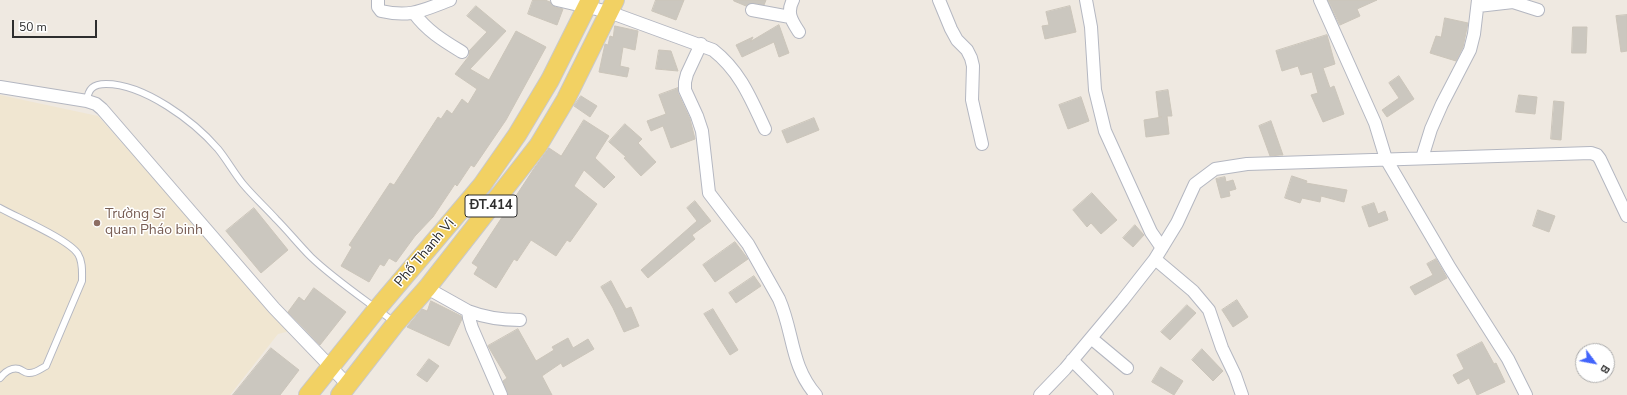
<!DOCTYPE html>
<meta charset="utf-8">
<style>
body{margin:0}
#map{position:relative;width:1627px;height:395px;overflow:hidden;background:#efe9e1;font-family:"Nunito Sans",sans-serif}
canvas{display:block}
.north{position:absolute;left:1575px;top:343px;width:40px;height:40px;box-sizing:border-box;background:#fff;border:1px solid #ababab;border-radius:50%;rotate:122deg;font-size:11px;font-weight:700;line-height:16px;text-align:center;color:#2e2e2e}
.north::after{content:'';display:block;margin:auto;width:14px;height:18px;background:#4264fb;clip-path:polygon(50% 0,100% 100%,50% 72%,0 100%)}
.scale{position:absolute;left:12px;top:20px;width:85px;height:18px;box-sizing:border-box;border:2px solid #2e2e2e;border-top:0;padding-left:5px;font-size:12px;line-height:14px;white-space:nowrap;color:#2e2e2e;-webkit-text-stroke:3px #fff;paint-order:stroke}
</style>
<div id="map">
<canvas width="1627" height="395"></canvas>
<div class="north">B</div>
<div class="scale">50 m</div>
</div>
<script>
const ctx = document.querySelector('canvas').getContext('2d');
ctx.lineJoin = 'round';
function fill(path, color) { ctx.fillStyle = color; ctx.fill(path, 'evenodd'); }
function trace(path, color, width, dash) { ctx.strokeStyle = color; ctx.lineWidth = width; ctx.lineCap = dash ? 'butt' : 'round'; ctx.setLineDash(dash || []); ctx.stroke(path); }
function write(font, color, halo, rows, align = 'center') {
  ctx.font = font + ' "Nunito Sans",sans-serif'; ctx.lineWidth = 3; ctx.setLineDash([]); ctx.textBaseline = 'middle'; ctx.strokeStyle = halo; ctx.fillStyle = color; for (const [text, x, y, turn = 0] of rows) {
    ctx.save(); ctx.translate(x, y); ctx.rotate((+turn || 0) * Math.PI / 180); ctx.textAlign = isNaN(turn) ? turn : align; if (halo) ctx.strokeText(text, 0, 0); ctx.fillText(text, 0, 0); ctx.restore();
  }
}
fill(new Path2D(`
 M0,95L98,116L290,331L278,334L230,395H0Z`), '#f0e6d1');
const building = new Path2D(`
 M533,0H545L550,2L555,7L563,9L557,25L528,14Z
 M656,0H684L676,20L652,11Z
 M734,0H766L764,5L753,3L746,6L734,1Z
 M1328,0H1377L1357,9L1360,16L1340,25Z
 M476,6L506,31L470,69L489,80L516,31L546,47L506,120L474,167L471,165L457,186L455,184L433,217L415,236L396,262L389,258L384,266L380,264L369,282L341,266L352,247L349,245L390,183L394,185L438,117L441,119L447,110L452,114L462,99L468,104L477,89L455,74L469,56V51L487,32L467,16Z
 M1070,6L1076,32L1045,39L1042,26L1049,25L1046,12Z
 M1627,15V51L1621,52L1616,16Z
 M1445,18L1468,23L1463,47L1456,61L1430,53L1436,36L1441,37Z
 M779,25L789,53L779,57L774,42L742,57L736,45L753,37L751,41Z
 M615,26L638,31L635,50L623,47L620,66L629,68L627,77L599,72L605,44L608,45L610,36L613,37Z
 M1573,27H1587L1586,53H1572Z
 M1327,35L1335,64L1323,68L1330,88L1334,86L1344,114L1323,122L1311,95L1318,93L1312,72L1301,75L1298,66L1282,71L1276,51Z
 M659,50L671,51L678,71L656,69Z
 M1399,76L1414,99L1387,117L1382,110L1399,98L1389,83Z
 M678,88V93L690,119L695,139L671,148L663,126L651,131L647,121L666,114L659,95Z
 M1168,90L1172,116H1167L1169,134L1146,137L1144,120L1162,117H1159L1156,92Z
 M1519,95L1537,97L1535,114L1516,112Z
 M581,96L597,106L590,117L574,106Z
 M1081,97L1089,121L1068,129L1059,105Z
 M1554,101L1564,102L1561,140L1551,139Z
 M814,118L819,130L787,143L782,131Z
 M584,120L609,136L595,158L615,177L604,188L584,170L574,186L597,204L570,242L567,240L556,256L531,240L517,261L514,259L496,288L474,274L478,267L472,263L533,170L549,148L561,156Z
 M1271,121L1283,155H1280L1270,156L1259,126Z
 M625,124L642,139L638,143L656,162L641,176L624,158L626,157L609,142Z
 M1292,176L1307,181L1306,183L1347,190L1344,202L1321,196L1320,202L1302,198L1300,203L1285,198Z
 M1225,177L1226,182L1233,180L1236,189L1229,191L1230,196L1221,198L1216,179Z
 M1092,193L1117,220L1101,234L1091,223L1087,227L1073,210Z
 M695,201L711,221L692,235L695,239L648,278L641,270L697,221L687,208Z
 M1374,203L1378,214L1385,211L1388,220L1369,227L1362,207Z
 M254,208L288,250L261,273L226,231Z
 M1538,210L1555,216L1549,232L1533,226Z
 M1135,225L1144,235L1133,247L1123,238Z
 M735,242L748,259L715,282L703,265Z
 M1436,259L1447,278L1415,295L1410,287L1433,275L1427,264Z
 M754,276L761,286L736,303L729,293Z
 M611,281L626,309L631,307L639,326L624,332L613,308L601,287Z
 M314,288L346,312L320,345L288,312L299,297L304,301Z
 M1237,300L1248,317L1233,327L1222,310Z
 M431,301L461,316L462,319L449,346L407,327L422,309L427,311Z
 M1187,305L1196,313L1170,340L1161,332Z
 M713,309L738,350L730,355L704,314Z
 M518,329L536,361L554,350L552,347L568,338L573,348L588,339L594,349L563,367L561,363L542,376L552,395H508L503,381L507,378L488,346Z
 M1482,342L1494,364L1496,363L1505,382L1477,395L1469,378L1458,384L1453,375L1464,369L1457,355Z
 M271,348L299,370L280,395H233Z
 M1202,349L1223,371L1213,381L1192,360Z
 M429,359L439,366L427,382L417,375Z
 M1161,367L1183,381L1174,395L1152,382Z`);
fill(building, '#cbc7bf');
trace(building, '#cbc5ba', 1);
const lane = new Path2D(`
 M87,101C88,89 93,84 106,84C144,84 194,121 218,149C227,160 234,173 243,184C253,196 265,207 276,219C288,231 299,245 311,257C335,280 367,301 394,322
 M0,208C18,218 68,239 78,254C83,262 82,272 82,281L46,366C40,369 35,374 28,373C25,373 22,370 19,369C11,367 5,372 0,378`);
const street = new Path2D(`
 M378,0V7L381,11C411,18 423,10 450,0
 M557,0L609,12L713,50C740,71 751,99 765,129
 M793,0C786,13 792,21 799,32
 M939,0L951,29L957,40L967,50L971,58L973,66L972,100L982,144
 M1086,0L1091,27L1095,90L1105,131L1151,232L1162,248
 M1320,0L1375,123L1386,159L1450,268L1508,359L1526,395
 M1478,6L1513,2L1538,10
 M752,10L790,17
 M414,13C427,31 444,41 462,52
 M701,44L687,74L685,82V90L697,116L702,131L709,193L748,244L779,299C794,333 790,365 816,395
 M0,87L87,101L96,104L102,109L274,308L348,385
 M1422,158L1431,129L1442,104L1470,50L1474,34L1478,0
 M1155,259L1193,291L1209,310L1222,348L1235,375L1242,395
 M427,288L468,311L469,318L472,328L501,395
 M468,311C486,318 501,320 520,320
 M1091,338L1127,368
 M1072,360L1107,395
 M1040,395L1065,369L1122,301L1155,259L1177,223L1195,184L1215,169L1247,164L1591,153L1597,155L1600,159L1627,216`);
const primary = new Path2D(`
 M308,395L377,309L482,185L517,135L550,80L590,0
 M340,395L396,323L427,288L538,146L566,99L615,0`);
trace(lane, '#b4b7c1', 8);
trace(street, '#b4b7c1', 14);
trace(primary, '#c9c9c9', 20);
trace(lane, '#fff', 6);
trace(street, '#fff', 12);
trace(primary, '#f2d163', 18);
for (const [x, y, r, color] of [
 [97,223,4,"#8d6e63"]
]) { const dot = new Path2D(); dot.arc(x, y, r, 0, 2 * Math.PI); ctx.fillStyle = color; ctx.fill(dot); trace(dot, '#fff', 1.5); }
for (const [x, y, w] of [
 [491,206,52]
]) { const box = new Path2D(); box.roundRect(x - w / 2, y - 11, w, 22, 3); ctx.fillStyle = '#fff'; ctx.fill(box); trace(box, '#2e2e2e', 1); }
write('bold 13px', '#2e2e2e', null, [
 ["ĐT.414",491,206]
]);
write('14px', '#785e54', '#fff', [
 ["Trường Sĩ",105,215],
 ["quan Pháo binh",105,231]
], 'left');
write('14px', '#2e2e2e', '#fff', [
 ["Phố Thanh Vị",425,253,-50]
]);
</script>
